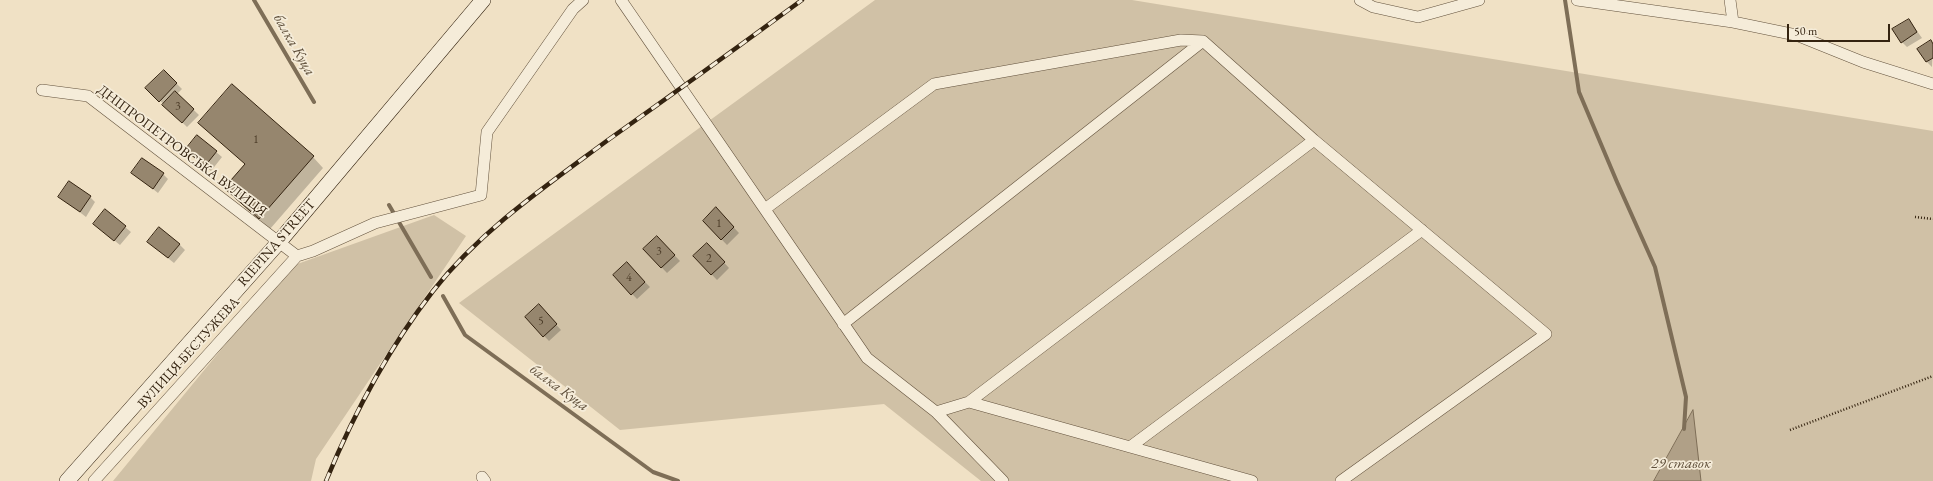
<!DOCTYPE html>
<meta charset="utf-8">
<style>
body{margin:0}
#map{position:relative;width:1933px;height:481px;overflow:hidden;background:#f0e1c5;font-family:"EB Garamond",serif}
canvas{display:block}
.scale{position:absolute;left:1787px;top:24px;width:103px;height:18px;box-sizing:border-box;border:2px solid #342310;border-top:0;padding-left:5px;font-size:12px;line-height:14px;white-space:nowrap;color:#342310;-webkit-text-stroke:3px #f5ecd9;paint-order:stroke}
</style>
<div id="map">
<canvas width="1933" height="481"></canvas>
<div class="scale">50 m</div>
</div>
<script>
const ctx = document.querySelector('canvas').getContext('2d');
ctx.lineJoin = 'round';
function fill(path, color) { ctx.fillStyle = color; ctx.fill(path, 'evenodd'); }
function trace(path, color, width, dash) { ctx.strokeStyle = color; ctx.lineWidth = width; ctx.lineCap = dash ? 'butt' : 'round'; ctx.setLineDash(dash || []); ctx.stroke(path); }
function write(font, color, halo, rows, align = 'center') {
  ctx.font = font + ' "EB Garamond",serif'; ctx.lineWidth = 3.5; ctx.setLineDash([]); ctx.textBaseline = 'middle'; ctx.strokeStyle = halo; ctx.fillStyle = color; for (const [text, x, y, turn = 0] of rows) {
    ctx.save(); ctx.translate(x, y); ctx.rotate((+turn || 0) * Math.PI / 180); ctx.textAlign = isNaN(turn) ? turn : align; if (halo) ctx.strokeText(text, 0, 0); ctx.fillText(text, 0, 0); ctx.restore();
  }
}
fill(new Path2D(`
 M875,0H1132L1933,131V481H981L884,404L620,430L459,303Z
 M434,215L466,236L316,459L311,481H113L289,267Z`), '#d0c1a6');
const water = new Path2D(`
 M1693,410L1701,481H1654Z`);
fill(water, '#b0a087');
trace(water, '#7e6e57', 1);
fill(new Path2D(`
 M1909,20L1922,38L1907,47L1902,42Z
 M1931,41L1933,44L1932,67L1927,62Z
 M164,71L182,89L177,94L199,115L187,127L147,88Z
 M197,136L222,157L211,171L186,150Z
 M313,157L323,168L270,229L225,188L246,165Z
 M133,173L163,174L168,179L158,193Z
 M60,197H90L95,202L86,217Z
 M716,209L739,233L727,245L704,221Z
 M125,227L131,232L120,245L100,229Z
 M657,237L680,261L667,273L644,249Z
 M179,244L185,250L174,263L154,247Z
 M707,244L729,268L717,280L694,256Z
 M627,264L650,287L637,299L614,275Z
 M539,306L561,330L549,341L526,317Z`), '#0003');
trace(new Path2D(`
 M254,0L314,102
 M1565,0L1579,92L1617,182L1655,267L1686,397L1684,429
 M389,205L431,277
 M443,296L465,335L653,472L678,481`), '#7e6e57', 4);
const building = new Path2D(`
 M1909,19L1917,32L1901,43L1892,29Z
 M1931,40L1933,44V58L1926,62L1917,49Z
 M164,70L177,83L159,102L145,88Z
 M232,84L314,156L259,219L224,188L245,164L198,123Z
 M175,91L194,109L182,123L162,105Z
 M197,135L217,151L205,166L185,150Z
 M142,158L164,173L153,189L131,173Z
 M69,181L91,196L80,212L58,197Z
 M716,207L734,227L721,240L703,221Z
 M105,209L126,226L114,241L93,224Z
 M159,227L180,244L168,258L147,242Z
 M657,236L675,255L661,268L643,249Z
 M707,243L725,262L711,275L693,256Z
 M627,262L645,282L631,295L613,275Z
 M539,304L557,324L543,337L525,317Z`);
fill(building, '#96866e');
trace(building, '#342310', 1);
const street = new Path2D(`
 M621,0L867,358L936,412L1003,481
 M1360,0L1373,7L1418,17L1479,0
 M1577,0L1733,22L1796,35L1863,62L1933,84
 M1730,0L1733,22
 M42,90L88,96L297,256
 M765,209L934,84L1181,40L1203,41L1314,140
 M843,324L1203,41
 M969,402L1252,481
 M936,412L969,402L1314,140L1546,334L1341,481
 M1130,447L1422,230
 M482,477L485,481
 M94,481L297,256L313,251L375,223L481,195L487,132L573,9L583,0`);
const secondary = new Path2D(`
 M67,481L279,242L483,0`);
trace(street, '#63523d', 12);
trace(secondary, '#342310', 16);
trace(new Path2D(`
 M1915,217L1933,219
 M1790,430L1933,376`), '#342310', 2.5, [1, 2]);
trace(street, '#f5ecd9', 11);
trace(secondary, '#f5ecd9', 15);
const rail = new Path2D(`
 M326,481C354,413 388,349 433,291C481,230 546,186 608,140C673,94 738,47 802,0`);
trace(rail, '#342310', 4.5);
trace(rail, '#f5ecd9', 3, [9]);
write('12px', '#4c3c28', null, [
 ["3",178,107],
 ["1",256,140],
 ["1",719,224],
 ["3",659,252],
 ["2",709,259],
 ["4",629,278],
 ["5",541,321]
]);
write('14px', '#342310', '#f5ecd9', [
 ["ДНІПРОПЕТРОВСЬКА ВУЛИЦЯ",182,151,37],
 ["RIEPINA STREET",277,243,-49],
 ["ВУЛИЦЯ БЕСТУЖЕВА",189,353,-48]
]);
write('italic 15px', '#5f4f3a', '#f5ecd9', [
 ["балка Куца",294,45,60],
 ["балка Куца",559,388,36],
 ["29 ставок",1681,464]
]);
</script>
